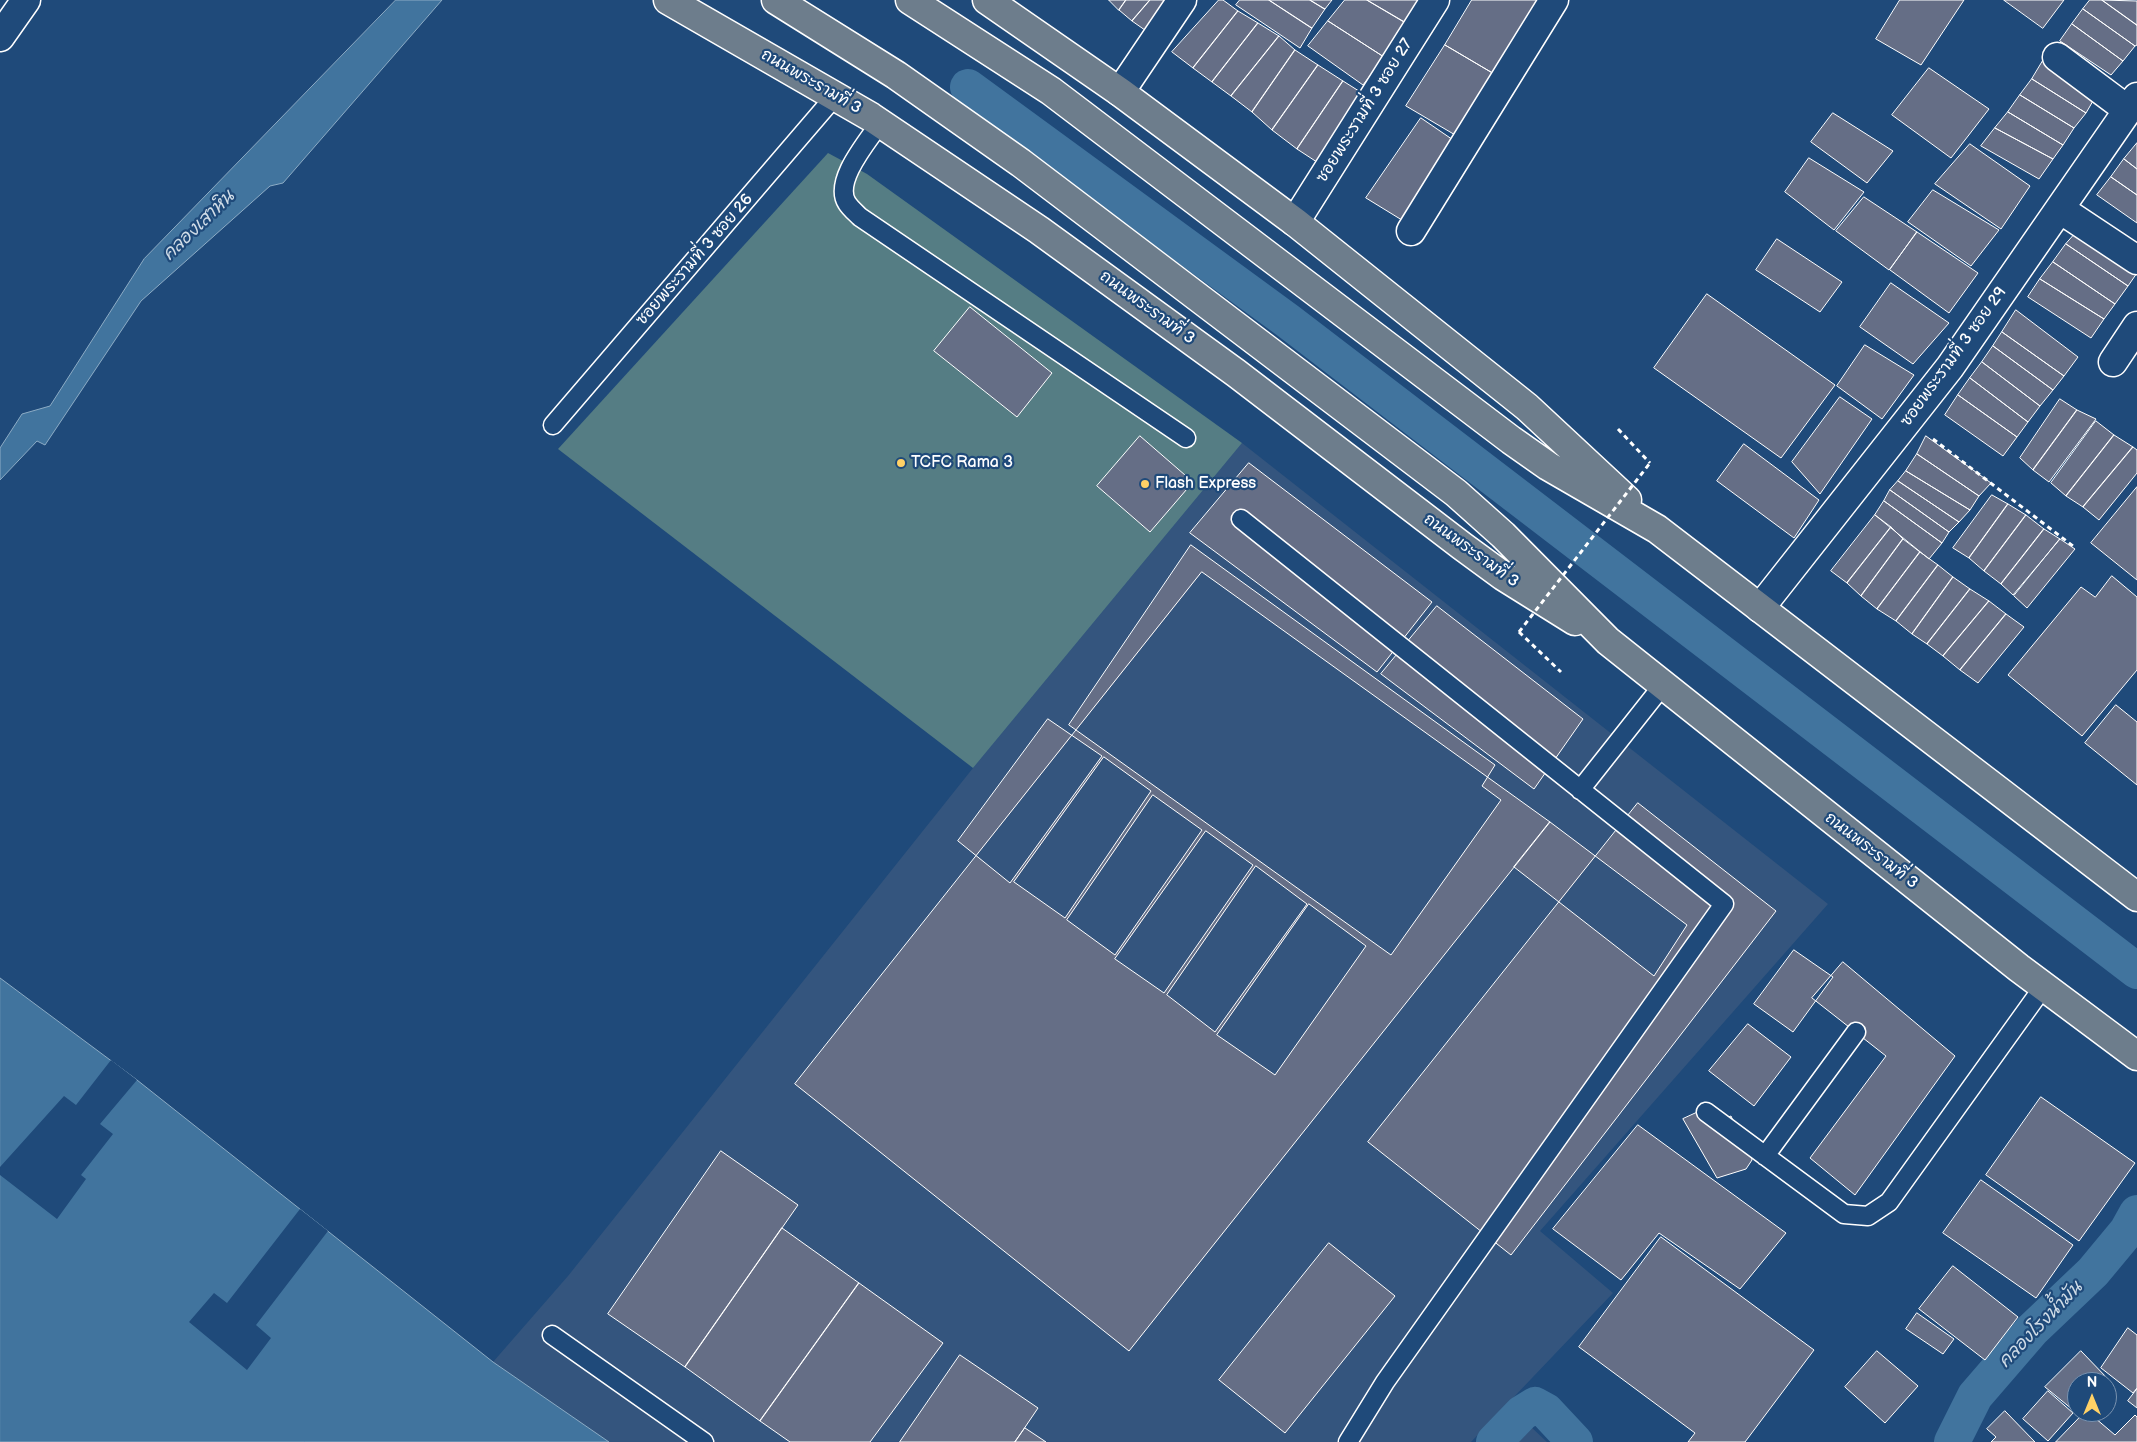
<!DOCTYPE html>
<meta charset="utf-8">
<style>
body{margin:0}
#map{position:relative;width:2137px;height:1442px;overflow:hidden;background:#1f4a7a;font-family:"Balsamiq Sans",sans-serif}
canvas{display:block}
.north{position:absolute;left:2067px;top:1372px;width:50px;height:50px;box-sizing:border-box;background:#1f4a7a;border:1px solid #7992af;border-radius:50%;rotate:0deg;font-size:14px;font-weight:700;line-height:20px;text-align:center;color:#fff}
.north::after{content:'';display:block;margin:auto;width:18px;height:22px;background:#ffd166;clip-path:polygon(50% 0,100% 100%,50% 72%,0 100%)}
</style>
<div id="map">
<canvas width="2137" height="1442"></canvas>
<div class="north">N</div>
</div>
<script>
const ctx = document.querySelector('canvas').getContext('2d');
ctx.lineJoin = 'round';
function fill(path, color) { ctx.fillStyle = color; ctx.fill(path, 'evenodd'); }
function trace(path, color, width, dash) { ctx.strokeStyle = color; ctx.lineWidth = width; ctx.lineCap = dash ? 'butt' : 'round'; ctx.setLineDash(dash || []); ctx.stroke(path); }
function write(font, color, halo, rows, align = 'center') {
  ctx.font = font + ' "Balsamiq Sans","Playpen Sans Thai",sans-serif'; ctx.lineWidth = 4.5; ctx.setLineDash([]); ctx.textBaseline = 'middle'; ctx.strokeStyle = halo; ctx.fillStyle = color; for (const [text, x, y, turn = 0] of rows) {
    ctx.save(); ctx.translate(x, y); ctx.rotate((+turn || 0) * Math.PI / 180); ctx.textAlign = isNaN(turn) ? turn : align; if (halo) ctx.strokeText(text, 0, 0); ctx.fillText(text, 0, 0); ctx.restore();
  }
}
fill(new Path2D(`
 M1242,443L1828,904L1540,1231L1613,1293L1471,1442H609L493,1362L568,1276L973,768Z
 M1529,1425L1547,1442H1513Z`), '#34557e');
fill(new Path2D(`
 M828,153L867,174L1242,443L973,768L558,449Z`), '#557d84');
const water = new Path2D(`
 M396,0H442L283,183L270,186L141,301L45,445L37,441L0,480V448L22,414L50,406L144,259Z
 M0,978L137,1080L493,1362L609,1442H0Z`);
fill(water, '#41749e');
trace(water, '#8dacc5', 1);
fill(new Path2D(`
 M111,1060L137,1080L100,1124L113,1134L81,1175L86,1179L57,1219L0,1175V1167L64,1096L76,1105Z
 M300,1209L328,1231L256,1325L271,1338L247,1370L189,1322L214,1293L227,1303Z`), '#1f4a7a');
trace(new Path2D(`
 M968,87L1288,321L2137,971
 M1494,1442L1522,1413L1535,1405L1546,1411L1575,1442
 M1952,1442L1975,1396L2032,1330L2093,1272L2127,1231L2137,1213`), '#41749e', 36);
const building = new Path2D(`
 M1109,0H1126L1119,10Z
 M1126,0H1150L1132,21L1119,10Z
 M1150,0H1178L1152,35L1132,21Z
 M1219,0H1223L1238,11L1193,68L1172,52Z
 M1240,0H1269L1312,28L1300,48L1236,5Z
 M1269,0H1310L1325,9L1312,28Z
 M1310,0H1332L1325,9Z
 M1345,0H1367L1408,24L1384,57L1328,21Z
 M1367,0H1426L1408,24Z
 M1472,0H1548L1501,78L1445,45Z
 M1900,0H1964L1921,65L1876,39Z
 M2004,0H2064L2043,28Z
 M2090,0H2102L2137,25V45L2135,46L2083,9Z
 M2102,0L2137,1V25Z
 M2083,9L2135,46L2123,61L2072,24Z
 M1238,11L1258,23L1212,82L1193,68Z
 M1328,21L1384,57L1363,85L1308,46Z
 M1258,23L1279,36L1231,96L1212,82Z
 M2072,24L2123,61L2111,75L2060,41Z
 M1279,36L1295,50L1252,112L1231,96Z
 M1445,45L1501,78L1462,139L1406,106Z
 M1295,50L1318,65L1272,130L1252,112Z
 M2044,59L2097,94L2086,113L2032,79Z
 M1318,65L1343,81L1297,149L1272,130Z
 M1929,68L1989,109L1951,158L1892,115Z
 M2032,79L2086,113L2074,128L2020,95Z
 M1343,81L1370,98L1323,166L1297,149Z
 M2020,95L2074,128L2063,145L2008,112Z
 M2008,112L2063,145L2053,159L1995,128Z
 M1833,113L1893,151L1867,183L1811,142Z
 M1421,118L1459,144L1410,225L1366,198Z
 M1995,128L2053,159L2039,179L1981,146Z
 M2137,143V169L2124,159Z
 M1970,144L2030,186L2001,229L1935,184Z
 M1809,158L1864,192L1834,230L1785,192Z
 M2124,159L2137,169V195L2111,177Z
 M2111,177L2137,195V223L2097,195Z
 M1933,190L1999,230L1971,266L1908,222Z
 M1864,197L1917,232L1889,270L1836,231Z
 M2081,227L2137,273L2128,286L2066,244Z
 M1917,232L1978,273L1949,313L1890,270Z
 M1777,239L1842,282L1820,312L1756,270Z
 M2066,244L2128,286L2115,304L2053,262Z
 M2053,262L2115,304L2104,319L2040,279Z
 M2040,279L2104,319L2091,338L2028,297Z
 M1891,283L1949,323L1913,364L1860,327Z
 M1707,294L1835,385L1781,458L1654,368Z
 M970,307L1052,373L1017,417L934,351Z
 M2016,310L2078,357L2064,376L2002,332Z
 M2002,332L2064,376L2053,390L1993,346Z
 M1865,345L1914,375L1882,419L1837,386Z
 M1993,346L2053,390L2040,406L1982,362Z
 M1982,362L2040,406L2028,422L1970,378Z
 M1970,378L2028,422L2017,437L1958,395Z
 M1958,395L2017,437L2003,456L1945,415Z
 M1840,397L1872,419L1820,494L1792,462Z
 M2060,399L2077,410L2033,470L2020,458Z
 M2077,410L2096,419L2049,482L2033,470Z
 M2096,421L2114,435L2066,496L2051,483Z
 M2114,435L2133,447L2083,507L2066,496Z
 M1140,436L1193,482L1150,532L1097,486Z
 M1926,436L1991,483L1979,496L1917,454Z
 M1744,444L1819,500L1794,538L1717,481Z
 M2133,447L2137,450V473L2099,520L2083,507Z
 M1917,454L1979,496L1970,510L1906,471Z
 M1249,463L1432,602L1377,672L1190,533Z
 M1906,471L1970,510L1959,522L1898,481Z
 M1898,481L1959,522L1949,532L1890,490Z
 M2137,487V580L2091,543Z
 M1890,490L1949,532L1942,543L1884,501Z
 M1992,495L2008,504L1969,558L1953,548Z
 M1884,501L1942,543L1929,559L1875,515Z
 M2008,504L2026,515L1984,571L1969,558Z
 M1875,515L1891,527L1847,583L1831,571Z
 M2026,515L2044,529L2001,584L1984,571Z
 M1891,527L1903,539L1861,596L1847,583Z
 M2044,529L2060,539L2013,595L2001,584Z
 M1903,539L1920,552L1877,609L1861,596Z
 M2060,539L2075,549L2027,608L2014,596Z
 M1191,545L1495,765L1482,786L1501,800L1391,955L1069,725Z
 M1920,552L1938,565L1896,621L1877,609Z
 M1938,565L1953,577L1912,634L1896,621Z
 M1202,572L1550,822L1129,1351L795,1084Z
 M2112,576L2137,597V670L2082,736L2008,675L2081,587L2095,597Z
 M1953,577L1970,589L1927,644L1912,634Z
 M1970,589L1989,601L1943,656L1927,644Z
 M1989,601L2006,614L1960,670L1943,656Z
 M1437,606L1583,719L1534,789L1381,674Z
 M2006,614L2024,627L1978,683L1960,670Z
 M2116,705L2137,722V785L2085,743Z
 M1048,719L1102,756L1010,883L958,841Z
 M1104,757L1151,791L1065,918L1014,882Z
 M1153,795L1202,830L1115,955L1067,920Z
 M1638,803L1776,911L1511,1255L1368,1142Z
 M1550,822L1687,925L1654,976L1514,867Z
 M1206,831L1253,865L1164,993L1115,959Z
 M1256,866L1307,904L1215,1032L1167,995Z
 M1309,904L1366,946L1275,1075L1217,1035Z
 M1794,950L1833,977L1793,1032L1754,1004Z
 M1843,962L1955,1056L1855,1195L1810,1158L1886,1056L1812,998Z
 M1748,1024L1791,1057L1754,1106L1709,1071Z
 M2041,1097L2135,1163L2079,1241L1986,1175Z
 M1696,1113L1710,1124L1731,1116L1747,1153L1751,1152L1752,1160L1746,1169L1717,1178L1683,1119Z
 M1638,1125L1786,1233L1740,1289L1659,1233L1621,1280L1553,1229Z
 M721,1151L798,1205L685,1367L608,1314Z
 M1981,1180L2073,1245L2036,1298L1943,1233Z
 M782,1228L859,1283L760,1421L685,1367Z
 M1661,1237L1814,1350L1745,1442H1688L1695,1433L1579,1347Z
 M1329,1243L1395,1296L1285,1433L1219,1380Z
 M1953,1266L2018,1317L1985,1360L1919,1309Z
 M859,1283L943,1343L870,1442H790L760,1421Z
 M1917,1313L1954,1339L1943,1354L1906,1329Z
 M2128,1328L2137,1335V1388L2133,1393L2101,1368Z
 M1877,1351L1918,1386L1885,1423L1845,1387Z
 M2081,1351L2108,1379L2106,1382H2077V1412H2079L2078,1414L2045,1387Z
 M960,1355L1038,1408L1015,1442H900Z
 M2137,1389V1408L2128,1401Z
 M2048,1391L2073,1413L2048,1441L2023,1419Z
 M2005,1411L2035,1442H1991L1996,1437L1987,1429Z
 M2085,1412H2088L2115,1435L2135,1415L2137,1417V1442H2056Z
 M1025,1428L1046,1442H1015Z`);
fill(building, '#656e86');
trace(building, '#fff', 1);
const lane = new Path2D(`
 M880,123C868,141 833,181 847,203C850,208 856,213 860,217L1186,438
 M553,425L836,95
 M1241,519L1724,904L1385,1382L1348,1442
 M1580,790L1663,685
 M1706,1112L1844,1214L1868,1216L1889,1202L2044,986
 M1765,1156L1856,1032
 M552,1335L704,1442`);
const street = new Path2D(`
 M0,37L26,0
 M2057,57L2128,110
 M1120,92L1182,0
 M2060,209L2137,260
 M1295,222L1435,0
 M1411,231L1554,0
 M2113,362L2137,326
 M1760,608L1950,367L2137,97`);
const primary = new Path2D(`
 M668,0L871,117L1039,230L1236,373L1462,546L1503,576L1575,621
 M776,0L896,75L1021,163L1456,493L1503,535L1608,641L2019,968L2137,1056
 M910,0L1051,91L1511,440L1548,466L1657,529L2137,897
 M987,0L1120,92L1295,222L1527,407L1627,500`);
trace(lane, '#fff', 21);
trace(street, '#fff', 31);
trace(primary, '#fff', 31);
trace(new Path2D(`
 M1618,429L1650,463
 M1933,439L2073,546
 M1519,632L1561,672`), '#fff', 3, [5, 4]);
trace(lane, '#1f4a7a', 18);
trace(street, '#1f4a7a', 28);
trace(primary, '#6d7d8c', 28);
trace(new Path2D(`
 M1519,632L1650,463`), '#fff', 3, [5, 4]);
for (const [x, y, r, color] of [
 [901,463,5,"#ffd166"],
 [1145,484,5,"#ffd166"]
]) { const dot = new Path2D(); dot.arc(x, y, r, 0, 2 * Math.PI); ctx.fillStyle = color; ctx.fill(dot); trace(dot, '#1f4a7a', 2); }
write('16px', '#fff', '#1f4a7a', [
 ["ถนนพระรามที่ 3",811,82,30],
 ["ซอยพระรามที่ 3 ซอย 27",1365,111,-58],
 ["ซอยพระรามที่ 3 ซอย 26",695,260,-49],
 ["ถนนพระรามที่ 3",1147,308,36],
 ["ซอยพระรามที่ 3 ซอย 29",1954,357,-54],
 ["ถนนพระรามที่ 3",1471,551,36],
 ["ถนนพระรามที่ 3",1871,851,38]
]);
write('16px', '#fff', '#1f4a7a', [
 ["TCFC Rama 3",911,463],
 ["Flash Express",1155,484]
], 'left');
write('italic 18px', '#d0dce7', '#1f4a7a', [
 ["คลองเสาหิน",199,226,-44],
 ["คลองโรงน้ำมัน",2041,1325,-46]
]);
</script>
